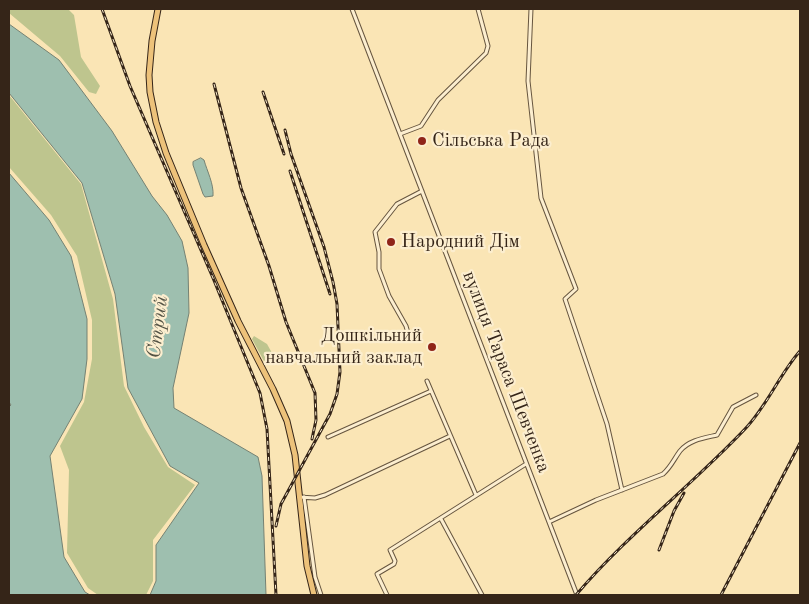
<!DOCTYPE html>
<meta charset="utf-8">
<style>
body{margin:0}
#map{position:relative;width:809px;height:604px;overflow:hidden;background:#fae5b5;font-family:"Old Standard TT",serif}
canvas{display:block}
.frame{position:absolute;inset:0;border:10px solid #352518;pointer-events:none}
</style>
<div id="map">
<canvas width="809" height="604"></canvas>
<div class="frame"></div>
</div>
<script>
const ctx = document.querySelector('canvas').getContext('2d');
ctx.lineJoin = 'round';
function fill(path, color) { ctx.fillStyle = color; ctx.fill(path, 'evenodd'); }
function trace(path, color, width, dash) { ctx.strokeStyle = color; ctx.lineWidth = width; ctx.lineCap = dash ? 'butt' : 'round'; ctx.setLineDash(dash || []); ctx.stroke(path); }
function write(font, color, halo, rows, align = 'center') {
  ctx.font = font + ' "Old Standard TT",serif'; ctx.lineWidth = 4.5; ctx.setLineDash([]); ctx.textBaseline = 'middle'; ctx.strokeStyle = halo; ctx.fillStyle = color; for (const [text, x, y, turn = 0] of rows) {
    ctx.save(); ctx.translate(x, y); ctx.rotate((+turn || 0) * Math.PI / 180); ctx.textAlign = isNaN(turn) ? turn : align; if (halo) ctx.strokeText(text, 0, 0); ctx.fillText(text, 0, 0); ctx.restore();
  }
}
fill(new Path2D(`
 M9,9H68L74,15L81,57L100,86L96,94L89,92L60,56L9,13Z
 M9,95L81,184L113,299L124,386L144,427L168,467L195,485L153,540V581L146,595H98L88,588L67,553L69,470L60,446L84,402L92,359V320L77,256L51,215L9,167Z
 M254,336L267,344L272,353L269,363H265L252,339Z`), '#bec58e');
const water = new Path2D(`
 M9,24L59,60L112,131L152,196L167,215L182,241L188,268L189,313L173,388L174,408L258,457L262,476L266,595H150L156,581V545L199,483L170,466L128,388L115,294L82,183L9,93Z
 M201,158L204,160C207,171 214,184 213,196L205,197L203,194L193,165V162Z
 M9,173L49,220L71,256L87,319V359L82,399L50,456L64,557L85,592L90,595H9V407L11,405L9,402Z`);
fill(water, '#9ebfaf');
trace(water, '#748173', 1);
const minor = new Path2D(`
 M352,9L577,595
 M531,9L528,81L541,198L576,289L565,299L607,424L622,490
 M400,134L421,126L438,100L486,53L488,46L478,9
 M407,340L408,333L406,326L389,296L379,269V252L375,232L397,204L422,191
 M427,381L476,495
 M328,437L431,391
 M299,497L315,498L325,495L450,436
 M304,497L315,577L321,595
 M441,519L482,595
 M549,522L596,500L663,474C671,467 674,459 680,451C689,440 704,438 717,435L733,407L756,395
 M387,595L377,574L394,564L395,561L390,550L526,464`);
const highway = new Path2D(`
 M158,9L152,41L149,75L150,92L156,122L166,153L204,245L238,321L273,389L287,421L295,455L307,566L314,595`);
trace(minor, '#66553f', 5);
trace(highway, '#352518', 7);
trace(minor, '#fceecf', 3);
trace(highway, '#edc27a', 5);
const rail = new Path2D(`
 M102,9L130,86L213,278L260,393L267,429L276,595
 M214,84L241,188L269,266L286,322L315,393L316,420L312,439
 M263,92L284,154
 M290,171L330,294
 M276,526L281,504L287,493L330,414L337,394L340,372L337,304L333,282L324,247L291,154L285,130
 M659,550L674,511L684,493
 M576,595C627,535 691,486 745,429C767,406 779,375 800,351
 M721,595L800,443`);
trace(rail, '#352518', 3);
trace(rail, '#fceecf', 1, [4]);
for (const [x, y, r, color] of [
 [422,141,5,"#8f2418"],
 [391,242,5,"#8f2418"],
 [432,347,5,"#8f2418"]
]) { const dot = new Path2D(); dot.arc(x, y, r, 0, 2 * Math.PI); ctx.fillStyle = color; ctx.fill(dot); trace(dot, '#fceecf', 2); }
write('19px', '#352518', '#fceecf', [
 ["Сільська Рада",432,141],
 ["Народний Дім",401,242],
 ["Дошкільний",422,336,"right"],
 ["навчальний заклад",422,358,"right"]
], 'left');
write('19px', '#352518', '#fceecf', [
 ["вулиця Тараса Шевченка",506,372,69]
]);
write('italic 20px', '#545345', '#fceecf', [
 ["Стрий",158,327,-83]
]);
</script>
